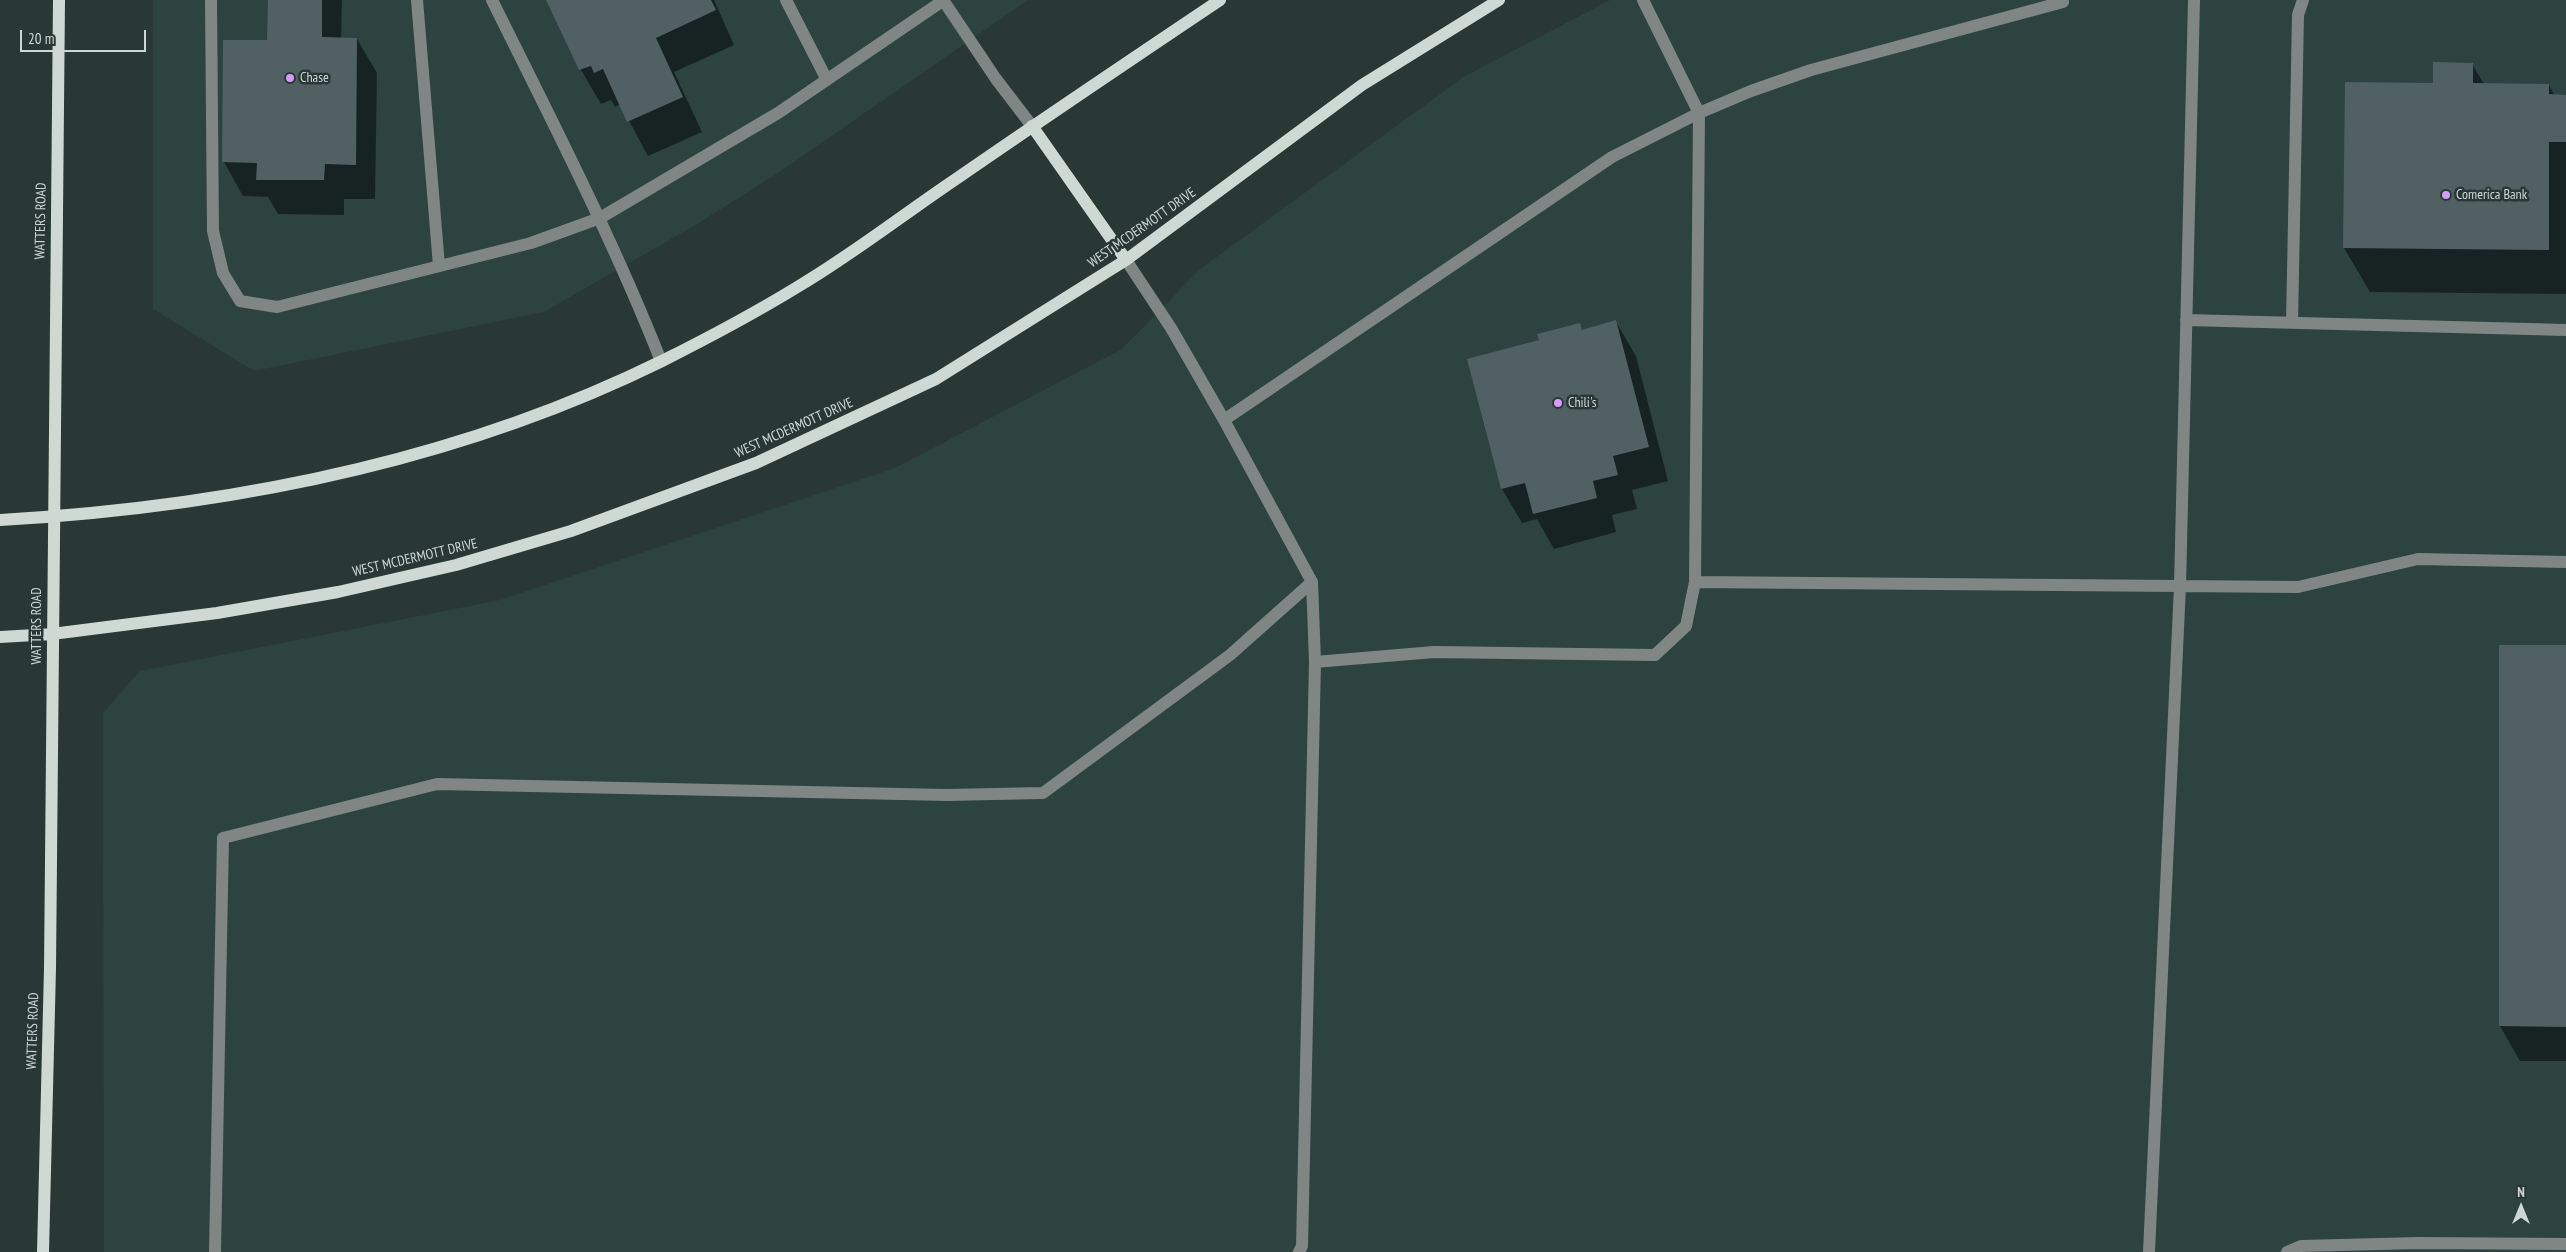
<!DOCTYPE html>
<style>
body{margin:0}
#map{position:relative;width:2566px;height:1252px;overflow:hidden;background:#293735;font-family:"PT Sans Narrow",sans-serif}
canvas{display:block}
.north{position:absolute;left:2496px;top:1182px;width:50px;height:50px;-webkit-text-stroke:4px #293735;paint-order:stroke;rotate:0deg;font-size:14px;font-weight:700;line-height:20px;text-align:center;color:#ced7d6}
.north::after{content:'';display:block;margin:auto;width:18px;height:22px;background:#ced7d6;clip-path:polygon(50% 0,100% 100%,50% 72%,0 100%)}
.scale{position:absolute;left:20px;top:30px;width:126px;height:22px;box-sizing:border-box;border:2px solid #ced7d6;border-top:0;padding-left:6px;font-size:15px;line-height:18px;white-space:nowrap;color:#ced7d6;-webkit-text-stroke:4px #293735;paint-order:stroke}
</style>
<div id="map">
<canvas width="2566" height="1252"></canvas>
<div class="north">N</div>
<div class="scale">20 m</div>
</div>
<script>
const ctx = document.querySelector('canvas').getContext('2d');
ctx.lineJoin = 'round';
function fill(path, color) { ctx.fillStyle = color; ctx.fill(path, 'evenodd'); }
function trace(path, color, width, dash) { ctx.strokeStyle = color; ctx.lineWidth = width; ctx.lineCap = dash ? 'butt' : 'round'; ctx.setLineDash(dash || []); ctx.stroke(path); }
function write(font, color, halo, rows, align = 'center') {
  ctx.font = font + ' "PT Sans Narrow",sans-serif'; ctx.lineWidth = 5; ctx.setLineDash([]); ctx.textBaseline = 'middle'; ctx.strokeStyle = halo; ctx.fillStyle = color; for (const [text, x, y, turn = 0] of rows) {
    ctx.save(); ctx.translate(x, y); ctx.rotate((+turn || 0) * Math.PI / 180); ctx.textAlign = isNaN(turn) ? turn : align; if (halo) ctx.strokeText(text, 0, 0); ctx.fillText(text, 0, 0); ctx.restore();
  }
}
fill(new Path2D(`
 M153,0H1028L778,173L694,226L544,312L254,371L153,309Z
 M1610,0H2566V1252H104L103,713L140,671L500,600L895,468L1122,349L1200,269L1465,76Z`), '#2c4340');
fill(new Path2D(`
 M269,0H342L341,38L357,39L377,73L375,199H344V215L278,214L268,197L243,196L224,162L268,41Z
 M547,0H714L734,45L674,72L702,132L648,156L620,104L615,107L611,100L601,104L581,70Z
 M2472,64L2484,84L2549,85L2555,96H2566V294L2370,292L2344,248L2346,84H2434Z
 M1616,322L1636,356L1668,481L1632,490L1637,509L1612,515L1616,532L1554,549L1537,519L1522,523L1502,489L1468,360L1540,341L1579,324L1583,331Z
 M2500,646H2566V1061H2520L2500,1026Z`), '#0007');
fill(new Path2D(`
 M268,0H322V37L357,38L356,165L325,164L324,180H256L257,163L222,162L223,40H267Z
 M546,0H711L716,10L656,38L683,97L627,122L603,69L594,73L591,66L579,70Z
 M2433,62L2473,63V83L2549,84V94L2566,95V142H2549V250L2343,248L2345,82L2433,83Z
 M1616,320L1649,447L1613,456L1618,475L1593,481L1597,498L1533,514L1525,483L1501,489L1467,359L1539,340L1537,334L1580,323L1582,330Z
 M2499,645H2566V1027L2499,1026Z`), '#516063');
trace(new Path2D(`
 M211,0L213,231L223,273L240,301L277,307L531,243L600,218L778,113L944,0
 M417,0L439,266
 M492,0C551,119 612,237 661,361
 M786,0L827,80
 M943,0L996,79L1032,126
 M1126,260L1171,328L1224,420L1312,582L1315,662L1302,1246L1299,1252
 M2186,320L2566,330
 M2292,323L2298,15L2303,0
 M1224,420L1612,157L1699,113L1751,91L1811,70L2063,2
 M1695,582L2298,587L2418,559L2566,562
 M1315,662L1434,652L1655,655L1686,626L1695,582L1699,113L1643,0
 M215,1252L223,838L437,784L947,795L1043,793L1230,655L1312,582
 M2149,1252L2180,586L2194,0
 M2287,1252L2301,1246L2419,1243L2566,1244`), '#808683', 12);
trace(new Path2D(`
 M1032,126L1126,260
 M0,520C227,507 457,462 662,361C708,338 755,313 799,286C853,254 904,214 956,179C1043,119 1132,59 1220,0
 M0,637L52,634L217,613L338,592L456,565L571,531L756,463L936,379L1126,260L1362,85L1499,0
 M43,1252L50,968L59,0`), '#cdd9d2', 12);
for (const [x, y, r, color] of [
 [290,78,5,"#d59bfa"],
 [2446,195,5,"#d59bfa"],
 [1558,403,5,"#d59bfa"]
]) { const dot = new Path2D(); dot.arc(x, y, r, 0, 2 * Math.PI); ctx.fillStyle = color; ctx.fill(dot); trace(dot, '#293735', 2); }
write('14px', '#ced7d6', '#293735', [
 ["Chase",300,78],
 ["Comerica Bank",2456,195],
 ["Chili's",1568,403]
], 'left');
write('14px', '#ced7d6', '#293735', [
 ["WATTERS ROAD",41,221,-89],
 ["WEST MCDERMOTT DRIVE",1142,228,-35],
 ["WEST MCDERMOTT DRIVE",794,428,-24],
 ["WEST MCDERMOTT DRIVE",415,558,-13],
 ["WATTERS ROAD",37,626,-90],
 ["WATTERS ROAD",33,1031,-88]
]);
</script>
